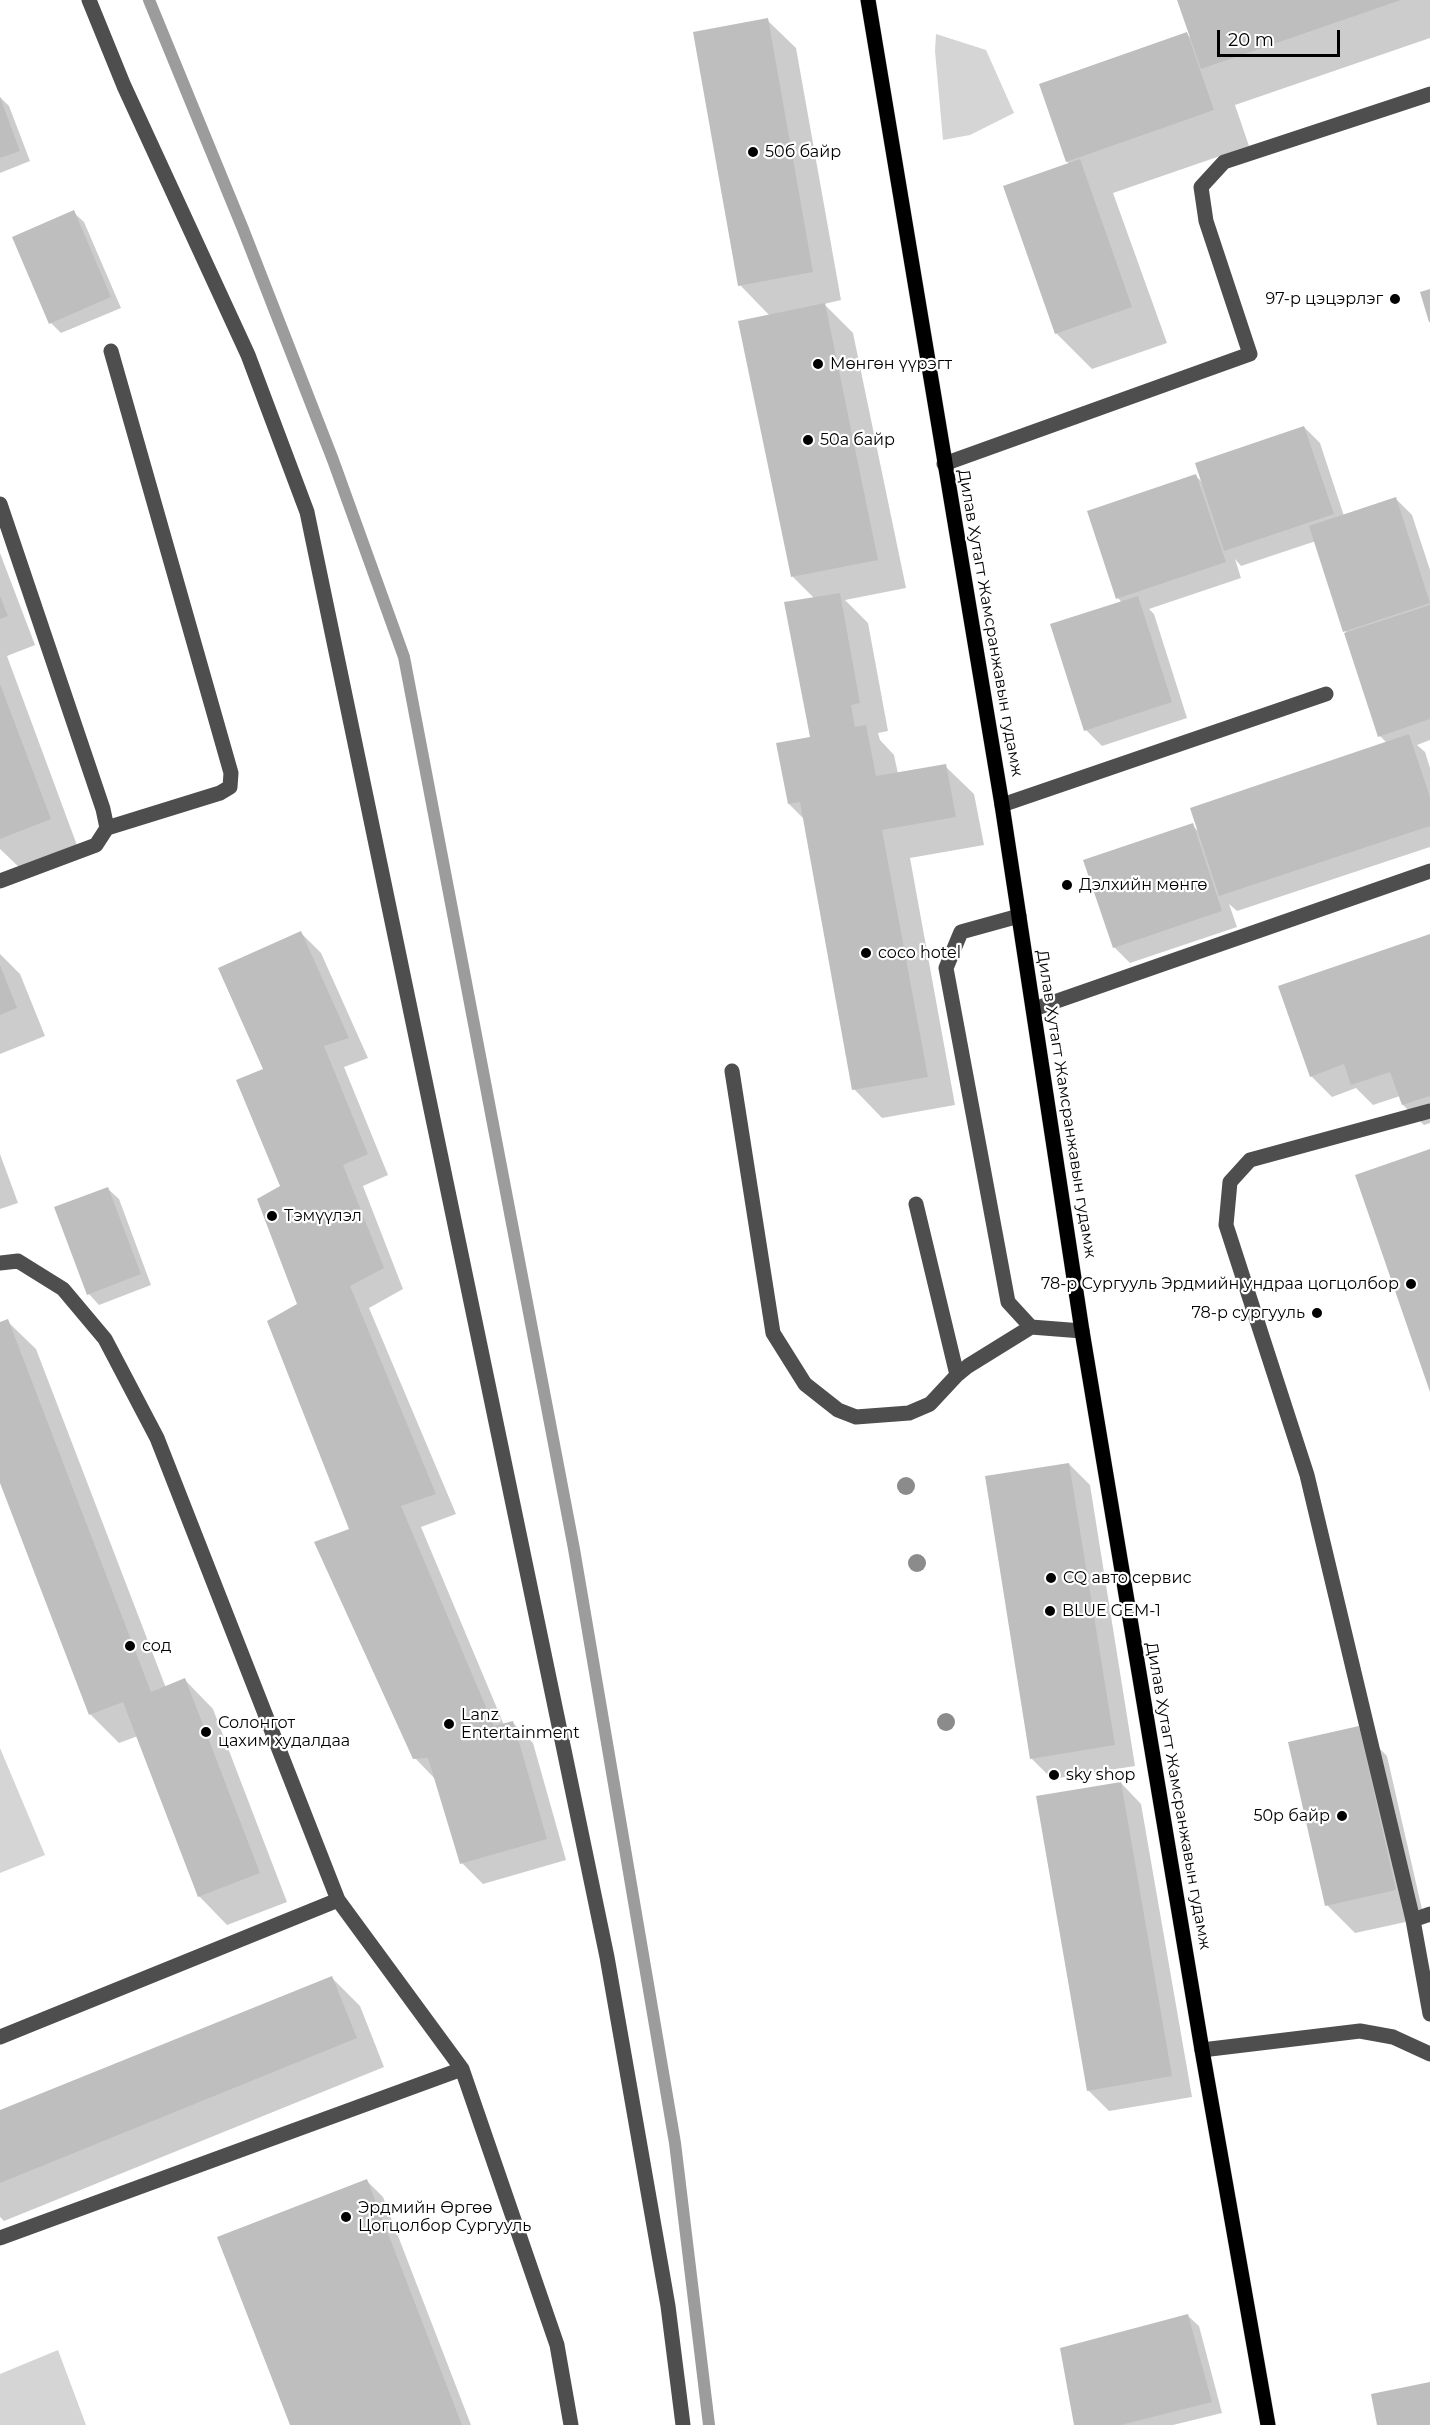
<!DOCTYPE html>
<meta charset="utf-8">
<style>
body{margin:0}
#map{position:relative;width:1430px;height:2425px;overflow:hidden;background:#fff;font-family:Montserrat,sans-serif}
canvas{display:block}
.scale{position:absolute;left:1217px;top:30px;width:123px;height:27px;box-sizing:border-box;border:3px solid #000;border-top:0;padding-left:8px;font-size:18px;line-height:21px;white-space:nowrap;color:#000;-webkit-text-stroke:4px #fff;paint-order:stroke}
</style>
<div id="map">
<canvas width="1430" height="2425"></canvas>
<div class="scale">20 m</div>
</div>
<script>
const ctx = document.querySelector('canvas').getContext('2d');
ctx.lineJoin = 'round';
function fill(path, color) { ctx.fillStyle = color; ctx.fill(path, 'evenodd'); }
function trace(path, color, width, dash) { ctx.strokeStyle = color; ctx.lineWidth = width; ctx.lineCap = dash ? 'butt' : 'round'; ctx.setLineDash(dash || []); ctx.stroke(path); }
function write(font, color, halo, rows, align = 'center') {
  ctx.font = font + ' Montserrat,sans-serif'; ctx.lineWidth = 4.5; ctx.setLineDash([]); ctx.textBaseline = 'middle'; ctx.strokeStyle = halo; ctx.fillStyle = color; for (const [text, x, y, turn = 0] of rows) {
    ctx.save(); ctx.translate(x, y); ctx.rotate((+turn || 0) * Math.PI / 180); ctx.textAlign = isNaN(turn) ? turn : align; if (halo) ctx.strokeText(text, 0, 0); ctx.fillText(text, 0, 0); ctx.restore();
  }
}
fill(new Path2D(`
 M936,34L986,50L1014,113L970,135L943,140L935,51Z
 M0,1748L45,1855L0,1873Z
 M58,2350L86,2425H0V2374Z`), '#d5d5d5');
fill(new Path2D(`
 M1179,0H1430V38L1235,105L1249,146L1113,193L1167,343L1092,369L1056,333L1069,164L1067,161L1187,34L1193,40Z
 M767,20L796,48L841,300L824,304L853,333L906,588L845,600L868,623L888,731L878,733L880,740L894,755L898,774L945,766L974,794L984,845L910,858L955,1105L882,1118L854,1089L804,819L789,804L811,738L815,599L793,577L740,322L770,316L740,285Z
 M0,97L9,106L30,161L0,173Z
 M73,212L84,222L121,308L61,333L51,323Z
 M1304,427L1320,443L1344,516L1396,499L1412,515L1430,570V740L1417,745L1425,752L1430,768V847L1237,911L1229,904L1237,927L1130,963L1114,947L1192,825L1199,832L1387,743L1380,736L1316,541L1241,566L1235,559L1241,578L1149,609L1154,614L1187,718L1102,746L1086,730L1122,603L1118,598L1196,476L1203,483Z
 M0,553L35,645L7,656L78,848L22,870L0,849Z
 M301,933L321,953L368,1058L344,1067L388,1175L363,1186L403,1289L369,1308L456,1514L421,1527L504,1725L512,1722L533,1743L566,1860L483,1884L462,1863L436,1780L415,1758L351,1530L299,1305L265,1070Z
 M1430,935V1123L1424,1125L1403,1105L1400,1096L1373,1105L1356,1088L1332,1097L1311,1076Z
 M0,954L20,974L45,1036L0,1054Z
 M0,1154L18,1203L0,1209Z
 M108,1189L119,1199L151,1285L99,1305L89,1294Z
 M7,1321L36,1349L166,1688L185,1680L213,1709L287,1902L227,1925L199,1896L138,1736L119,1743L91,1715L0,1479V1324Z
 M1069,1464L1090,1485L1135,1766L1052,1779L1031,1758Z
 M1359,1728L1387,1756L1424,1918L1355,1933L1327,1905Z
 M1121,1783L1141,1804L1192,2097L1109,2111L1088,2090Z
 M332,1978L360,2006L384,2067L4,2221L0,2217V2112Z
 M367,2181L383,2197L471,2425H292Z
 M1188,2316L1199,2326L1222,2413L1173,2425H1076Z`), '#0003');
trace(new Path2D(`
 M149,0L243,229L333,460L404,657L574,1549L675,2143L709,2425`), '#9c9c9c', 12);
fill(new Path2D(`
 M1177,0H1401L1201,69Z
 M768,18L813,272L738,286L693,32Z
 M1187,32L1214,110L1066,162L1039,84Z
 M0,97L20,151L0,158Z
 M1080,159L1132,307L1055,334L1003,186Z
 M74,210L111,297L49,324L12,237Z
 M1430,289V322H1429L1420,292Z
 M825,303L878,560L791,577L738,321Z
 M1304,426L1334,514L1224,551L1195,463Z
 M1196,474L1226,562L1116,599L1087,511Z
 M1396,497L1430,603L1343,632L1309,526Z
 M840,593L860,703L851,705L855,727L866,725L876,776L946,764L956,817L882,830L928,1077L852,1090L800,802L788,804L776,743L810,737L784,602Z
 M0,596L8,616L0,619Z
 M1138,596L1172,702L1084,731L1050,624Z
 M1430,605V719L1378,737L1344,633Z
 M0,684L51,819L0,839Z
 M1409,734L1430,797V826L1219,896L1190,808Z
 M1193,823L1222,911L1113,948L1083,860Z
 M301,931L349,1038L324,1046L368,1154L343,1165L384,1268L350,1286L436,1494L401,1506L494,1726L513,1721L547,1839L460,1864L428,1758L413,1759L314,1542L349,1529L267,1321L297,1304L257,1199L280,1186L236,1080L263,1069L218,968Z
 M1430,934V1096L1402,1105L1390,1072L1351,1085L1344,1064L1310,1077L1278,986Z
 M0,965L17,1008L0,1015Z
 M1430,1149V1392L1355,1175Z
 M108,1187L141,1274L87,1295L54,1207Z
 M8,1319L151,1692L185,1678L260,1873L198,1897L123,1702L89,1715L0,1483V1322Z
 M1069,1463L1115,1745L1030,1759L985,1476Z
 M1359,1726L1396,1890L1325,1906L1288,1742Z
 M1121,1782L1172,2076L1087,2091L1036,1796Z
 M332,1976L357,2038L0,2183V2110Z
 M367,2179L462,2425H290L217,2237Z
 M1188,2314L1212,2402L1121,2425H1074L1060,2348Z
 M1430,2382V2425H1377L1371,2394Z`), '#bebebe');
const major = new Path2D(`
 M868,0L1002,805L1082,1331L1202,2050L1268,2425`);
trace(major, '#dbdbdb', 16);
trace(new Path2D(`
 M89,0L124,86L248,355L307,512L607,1957L668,2306L683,2425
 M944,464L1250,354L1206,221L1201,187L1224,162L1430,94
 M0,504L103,809L107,828L96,845L0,881
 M1002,805L1326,694
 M107,828L220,793L230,787L231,773L111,351
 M1019,916L961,932L946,968L1008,1302L1031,1327L1082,1331
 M1034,1009L1430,871
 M732,1071L773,1333L805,1384L838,1410L856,1417L909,1413L930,1404L957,1375L968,1366L1031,1327
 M1430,1111L1250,1160L1230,1182L1226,1225L1307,1475L1413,1920L1430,2014
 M916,1204L957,1375
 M0,1263L18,1261L63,1289L105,1339L157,1438L338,1900L462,2069L557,2345L571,2425
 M1413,1920L1430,1914
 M0,2037L338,1900
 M1202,2050L1360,2031L1393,2037L1430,2054
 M0,2238L462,2069`), '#4e4e4e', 15);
trace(major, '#000', 15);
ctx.fillStyle = '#8b8b8b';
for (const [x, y] of [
 [906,1486],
 [917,1563],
 [946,1722]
]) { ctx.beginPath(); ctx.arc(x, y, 9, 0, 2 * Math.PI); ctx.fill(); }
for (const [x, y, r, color] of [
 [753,152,6,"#000"],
 [1395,299,6,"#000"],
 [818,364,6,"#000"],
 [808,440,6,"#000"],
 [1067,885,6,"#000"],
 [866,953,6,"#000"],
 [272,1216,6,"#000"],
 [1411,1284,6,"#000"],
 [1317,1313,6,"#000"],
 [1051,1578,6,"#000"],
 [1050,1611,6,"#000"],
 [130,1646,6,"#000"],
 [449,1724,6,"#000"],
 [206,1732,6,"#000"],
 [1054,1775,6,"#000"],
 [1342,1816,6,"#000"],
 [346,2217,6,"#000"]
]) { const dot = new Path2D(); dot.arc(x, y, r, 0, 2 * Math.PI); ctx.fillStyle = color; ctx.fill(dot); trace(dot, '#fff', 2); }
write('16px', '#000', '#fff', [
 ["50б байр",765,152],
 ["97-р цэцэрлэг",1383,299,"right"],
 ["Мөнгөн үүрэгт",830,364],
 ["50а байр",820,440],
 ["Дэлхийн мөнгө",1079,885],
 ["coco hotel",878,953],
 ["Тэмүүлэл",284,1216],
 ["78-р Сургууль Эрдмийн ундраа цогцолбор",1399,1284,"right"],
 ["78-р сургууль",1305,1313,"right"],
 ["CQ авто сервис",1063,1578],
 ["BLUE GEM-1",1062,1611],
 ["сод",142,1646],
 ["Lanz",461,1715],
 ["Entertainment",461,1733],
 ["Солонгот",218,1723],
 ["цахим худалдаа",218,1741],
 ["sky shop",1066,1775],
 ["50р байр",1330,1816,"right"],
 ["Эрдмийн Өргөө",358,2208],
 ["Цогцолбор Сургууль",358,2226]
], 'left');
write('16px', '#000', '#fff', [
 ["Дилав Хутагт Жамсранжавын гудамж",990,623,80],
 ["Дилав Хутагт Жамсранжавын гудамж",1066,1104,81],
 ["Дилав Хутагт Жамсранжавын гудамж",1178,1796,80]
]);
</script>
